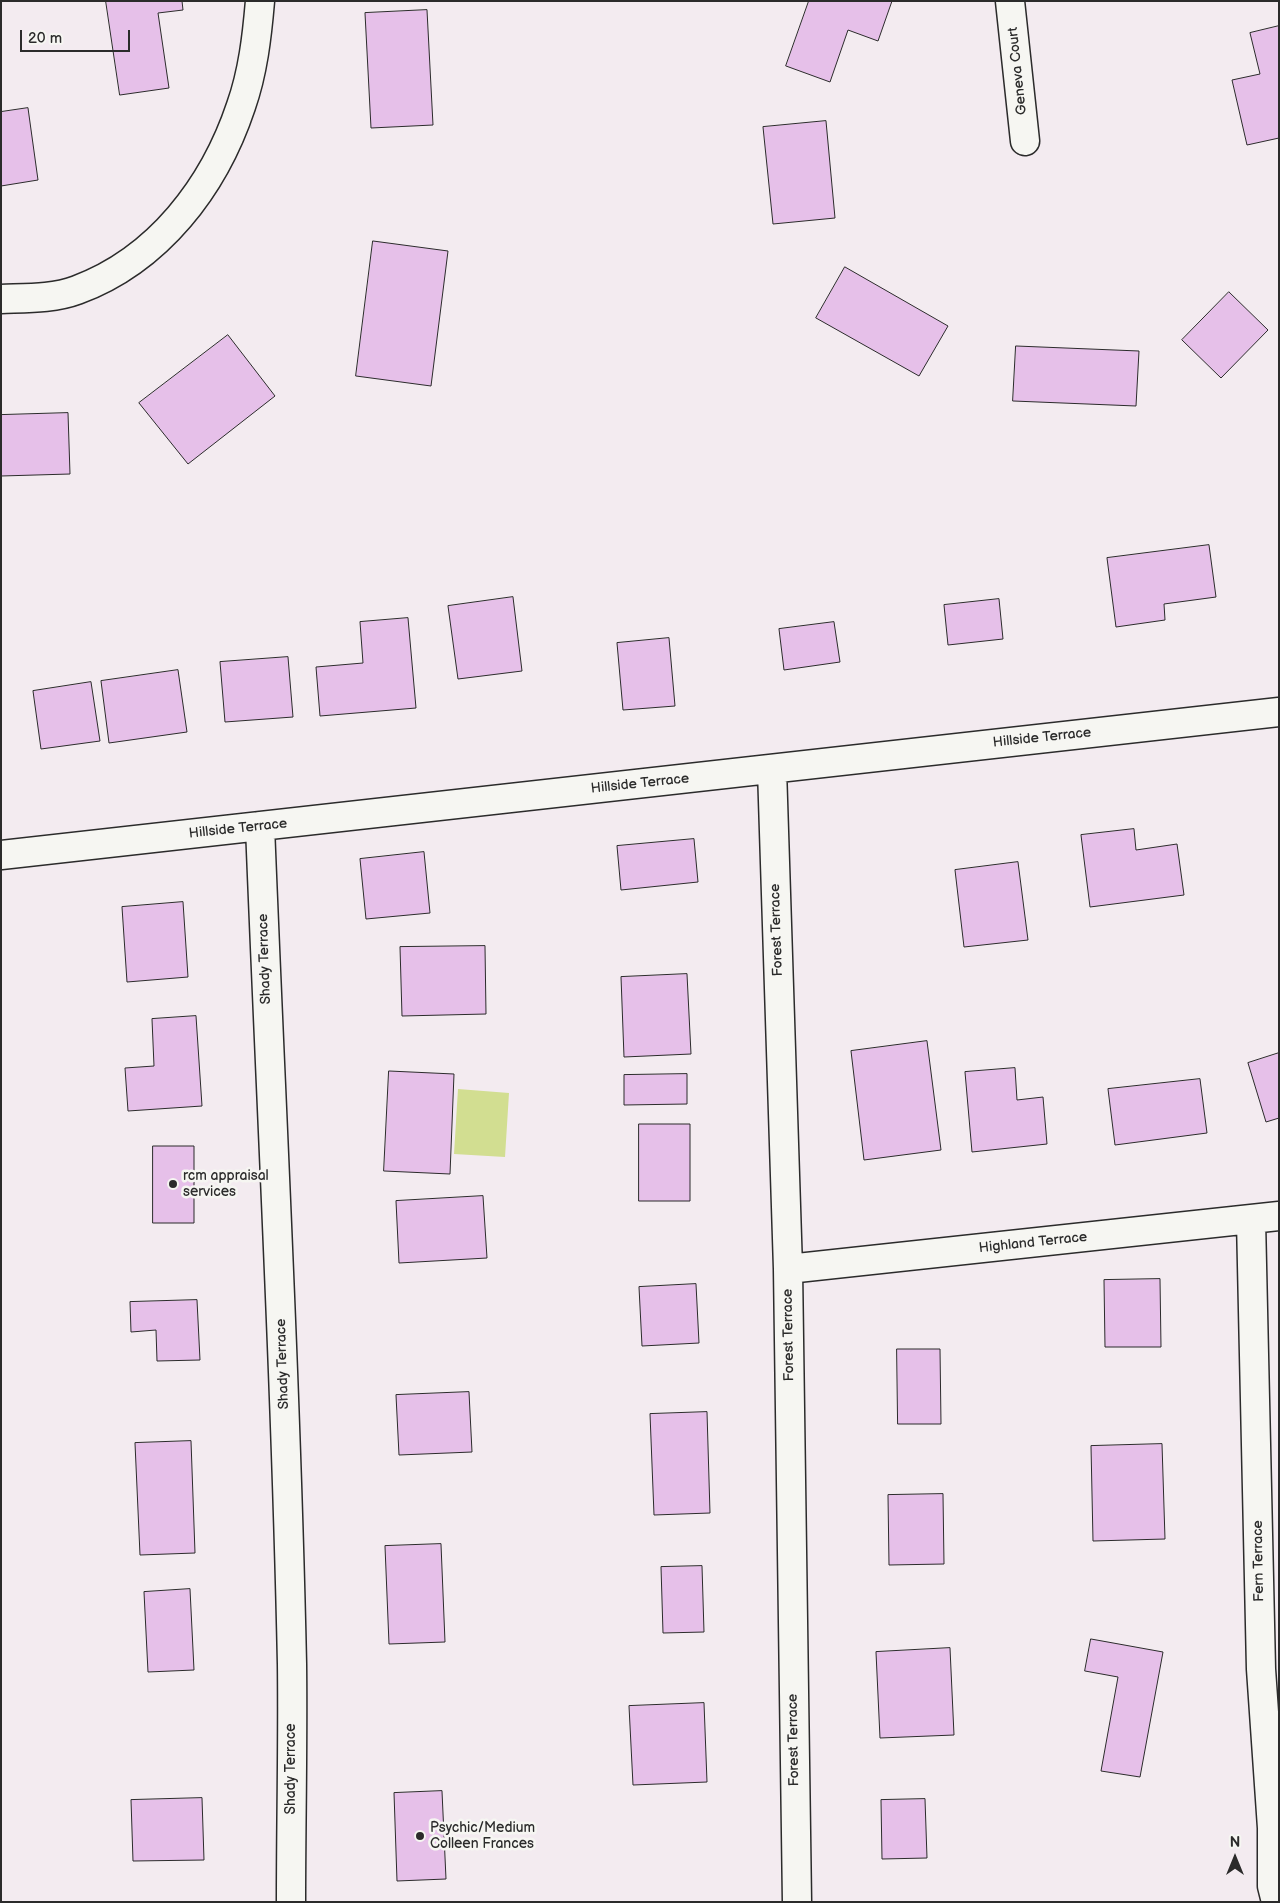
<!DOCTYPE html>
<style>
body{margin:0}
#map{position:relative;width:1280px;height:1903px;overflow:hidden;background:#f3ebf0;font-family:"Balsamiq Sans",sans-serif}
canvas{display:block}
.frame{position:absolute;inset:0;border:2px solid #2b2b2b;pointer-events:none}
.north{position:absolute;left:1210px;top:1833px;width:50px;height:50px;-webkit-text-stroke:4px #f6f6f2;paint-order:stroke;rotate:0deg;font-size:14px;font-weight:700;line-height:20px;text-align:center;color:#2b2b2b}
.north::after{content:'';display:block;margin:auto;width:18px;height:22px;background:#2b2b2b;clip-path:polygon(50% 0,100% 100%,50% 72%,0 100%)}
.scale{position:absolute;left:20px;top:30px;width:110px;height:22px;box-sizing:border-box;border:2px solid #2b2b2b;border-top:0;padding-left:6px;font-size:15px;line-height:18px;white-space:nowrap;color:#2b2b2b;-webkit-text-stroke:4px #f6f6f2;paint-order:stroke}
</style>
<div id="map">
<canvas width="1280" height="1903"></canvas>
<div class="frame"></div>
<div class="north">N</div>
<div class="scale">20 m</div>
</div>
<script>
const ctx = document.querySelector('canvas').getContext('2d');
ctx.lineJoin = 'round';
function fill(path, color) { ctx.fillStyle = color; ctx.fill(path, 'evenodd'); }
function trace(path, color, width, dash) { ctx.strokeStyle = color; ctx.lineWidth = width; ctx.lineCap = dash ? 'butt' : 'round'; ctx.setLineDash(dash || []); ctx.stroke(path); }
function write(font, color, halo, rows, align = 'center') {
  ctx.font = font + ' "Balsamiq Sans",sans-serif'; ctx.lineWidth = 5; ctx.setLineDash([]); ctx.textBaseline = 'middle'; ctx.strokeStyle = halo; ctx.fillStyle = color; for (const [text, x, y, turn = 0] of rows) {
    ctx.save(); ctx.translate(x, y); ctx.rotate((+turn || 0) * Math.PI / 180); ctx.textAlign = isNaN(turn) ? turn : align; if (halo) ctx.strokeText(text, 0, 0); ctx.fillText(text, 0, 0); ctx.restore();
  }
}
fill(new Path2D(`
 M458,1089L509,1093L505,1157L454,1154Z`), '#d2de91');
const building = new Path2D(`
 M106,1H182L183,10L158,13L169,88L120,95Z
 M809,1H892L878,41L848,30L830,82L786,66Z
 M427,10L433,125L371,128L365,13Z
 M1279,26V138L1247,145L1232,80L1260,74L1250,33Z
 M28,108L38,180L1,186V112Z
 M826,121L835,218L773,224L763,127Z
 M373,241L448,251L431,386L356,376Z
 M845,267L948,326L919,376L816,318Z
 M1229,292L1268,330L1221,378L1182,340Z
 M228,335L275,396L188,464L139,403Z
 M1016,346L1139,351L1136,406L1013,401Z
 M68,413L70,474L1,476V415Z
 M1209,545L1216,597L1164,604L1165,620L1116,627L1107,558Z
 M513,597L522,671L458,679L448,606Z
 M999,599L1003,639L948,645L944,605Z
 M408,618L416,708L320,716L316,667L363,663L360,622Z
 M834,622L840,662L784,670L779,629Z
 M669,638L675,706L623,710L617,643Z
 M288,657L293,717L225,722L220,662Z
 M178,670L187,732L109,743L101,681Z
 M91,682L100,741L41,749L33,691Z
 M1134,829L1136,850L1177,844L1184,895L1090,907L1081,835Z
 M694,839L698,882L621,890L617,846Z
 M424,852L430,913L366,919L360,859Z
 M1018,862L1028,940L964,947L955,870Z
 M183,902L188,977L127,982L122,907Z
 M485,946L486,1014L402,1016L400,947Z
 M687,974L691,1054L624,1057L621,977Z
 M196,1016L202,1106L128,1111L125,1068L154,1066L152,1019Z
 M927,1041L941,1150L864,1160L851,1051Z
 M1279,1053V1118L1266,1122L1248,1063Z
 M1015,1068L1017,1100L1043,1097L1047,1144L972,1152L965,1072Z
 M389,1071L454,1074L450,1174L384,1171Z
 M687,1074V1104L624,1105V1075Z
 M1200,1079L1207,1133L1115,1145L1108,1089Z
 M639,1124H690V1201H639Z
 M153,1146H194V1223H153Z
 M483,1196L487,1258L399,1263L396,1201Z
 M1160,1279L1161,1347H1105L1104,1280Z
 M696,1284L699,1343L642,1346L639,1287Z
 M197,1300L200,1360L157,1361L156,1330L131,1332L130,1302Z
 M897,1349H940L941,1424H898Z
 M469,1392L472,1452L399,1455L396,1395Z
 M707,1412L710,1513L654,1515L650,1414Z
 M191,1441L195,1553L140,1555L135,1443Z
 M1162,1444L1165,1539L1093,1541L1091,1446Z
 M943,1494L944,1564L889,1565L888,1495Z
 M441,1544L445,1642L389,1644L385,1546Z
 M702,1566L704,1632L663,1633L661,1567Z
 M190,1589L194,1670L148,1672L144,1592Z
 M1091,1639L1163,1652L1140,1777L1101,1771L1118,1677L1085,1671Z
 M950,1648L954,1735L880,1738L876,1652Z
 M704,1703L707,1782L633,1785L629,1706Z
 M442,1791L446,1879L397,1881L394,1793Z
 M202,1798L204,1860L133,1861L131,1800Z
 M925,1799L927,1858L882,1859L881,1800Z`);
fill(building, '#e6c0e9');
trace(building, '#2b2b2b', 1);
const minor = new Path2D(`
 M1010,1L1025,141
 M1,299C26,298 53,299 77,290C158,260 214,187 241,106C253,72 257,36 260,1
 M772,769L788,1269L797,1902
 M260,826C271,1105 286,1384 292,1664C293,1743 291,1822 291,1902
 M1,855L1279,712
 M1251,1220L1261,1669L1272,1828V1886L1276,1902
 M788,1269L1279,1216`);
trace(minor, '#2b2b2b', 31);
trace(minor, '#f6f6f2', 28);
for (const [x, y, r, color] of [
 [173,1184,5,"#2b2b2b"],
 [420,1836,5,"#2b2b2b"]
]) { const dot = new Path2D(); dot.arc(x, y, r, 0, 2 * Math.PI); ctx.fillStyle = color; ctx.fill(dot); trace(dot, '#f6f6f2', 2); }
write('14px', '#2b2b2b', '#f6f6f2', [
 ["Geneva Court",1018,71,-96],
 ["Hillside Terrace",1042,738,-6],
 ["Hillside Terrace",640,784,-6],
 ["Hillside Terrace",238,829,-6],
 ["Forest Terrace",777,930,-92],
 ["Shady Terrace",265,959,-92],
 ["Highland Terrace",1033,1243,-6],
 ["Forest Terrace",789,1335,-91],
 ["Shady Terrace",283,1364,-92],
 ["Fern Terrace",1259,1561,-91],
 ["Forest Terrace",794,1740,-91],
 ["Shady Terrace",291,1769,-90]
]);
write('14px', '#2b2b2b', '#f6f6f2', [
 ["rcm appraisal",183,1176],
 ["services",183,1192],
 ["Psychic/Medium",430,1828],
 ["Colleen Frances",430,1844]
], 'left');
</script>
